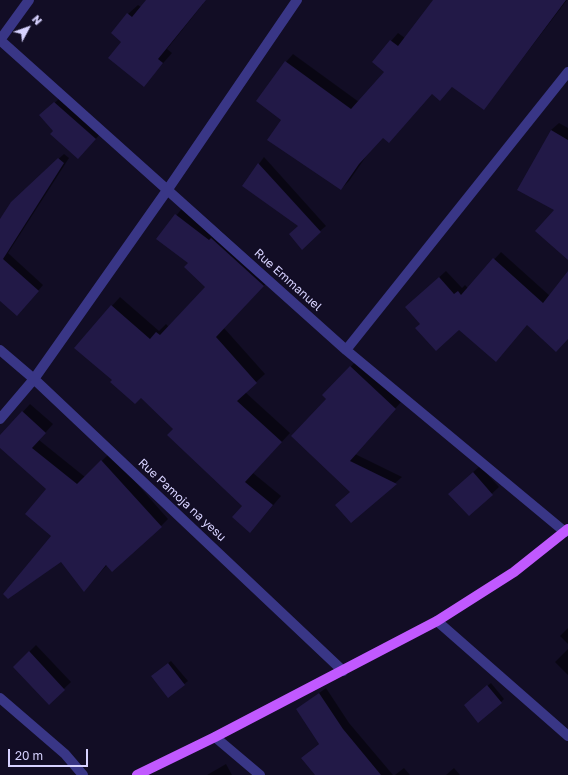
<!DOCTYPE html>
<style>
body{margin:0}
#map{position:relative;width:568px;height:775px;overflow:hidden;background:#120d25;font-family:"Golos Text",sans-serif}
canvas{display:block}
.north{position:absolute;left:8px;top:8px;width:40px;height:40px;-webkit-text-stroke:3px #120d25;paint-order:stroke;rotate:49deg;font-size:11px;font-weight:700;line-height:16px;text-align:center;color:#d7d2ff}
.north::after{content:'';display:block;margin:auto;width:14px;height:18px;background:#d7d2ff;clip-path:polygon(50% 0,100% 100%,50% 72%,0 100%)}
.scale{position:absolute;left:8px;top:749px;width:80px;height:18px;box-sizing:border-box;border:2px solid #d7d2ff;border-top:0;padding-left:5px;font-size:12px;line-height:14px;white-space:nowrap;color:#d7d2ff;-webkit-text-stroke:3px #120d25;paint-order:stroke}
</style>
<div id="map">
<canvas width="568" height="775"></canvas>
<div class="north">N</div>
<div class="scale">20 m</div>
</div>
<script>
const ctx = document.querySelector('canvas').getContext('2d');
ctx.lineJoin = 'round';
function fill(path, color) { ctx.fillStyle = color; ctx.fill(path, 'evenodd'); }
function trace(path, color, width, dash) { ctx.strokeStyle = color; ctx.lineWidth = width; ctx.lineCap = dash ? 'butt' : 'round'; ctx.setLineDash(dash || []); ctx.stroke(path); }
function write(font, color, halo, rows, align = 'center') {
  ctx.font = font + ' "Golos Text",sans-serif'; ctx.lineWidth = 3; ctx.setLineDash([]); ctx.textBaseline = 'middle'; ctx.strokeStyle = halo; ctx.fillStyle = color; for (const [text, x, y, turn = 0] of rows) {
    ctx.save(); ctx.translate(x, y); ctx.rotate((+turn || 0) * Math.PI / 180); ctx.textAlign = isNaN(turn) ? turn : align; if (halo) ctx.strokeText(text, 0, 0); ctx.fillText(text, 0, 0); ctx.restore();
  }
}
fill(new Path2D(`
 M147,0H198L203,4L167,49L172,53L143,86L123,41L128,14L138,5L141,7Z
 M435,0H567L484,109L453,86L440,100L432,93L383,137L367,155L349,181L341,189L282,119L286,62L293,54L359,102L386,72L373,62L398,33L405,38Z
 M61,97L101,133L84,152L54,131L47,110Z
 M559,123L568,128V258L555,210L551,130Z
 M64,154L69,158L8,253L43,285L22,310L0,300V221L18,196Z
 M264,157L326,226L320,231L300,225L243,186Z
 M184,206L218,233L220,230L272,277L224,328L265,374L245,392L290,433L253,473L281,496L258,523L175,428L141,397L113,380L75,347L120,297L159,331L166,324L169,327L207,287L189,263L158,238Z
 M501,252L550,296L568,272V338L528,324L459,329L421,324L414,300L446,271L462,288L465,285L468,288Z
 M357,360L401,402L355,454L402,477L351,522V492L328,399L324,395Z
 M30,404L53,424L39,440L85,477L110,453L168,519L161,526L107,565L91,583L53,536L47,489L0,446V437Z
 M480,466L499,487L469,515L456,487Z
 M568,628V644L560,636Z
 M36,645L71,682L49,703L14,667Z
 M568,649V675L555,662Z
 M171,661L188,681L184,684L155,673Z
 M491,683L504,699L501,702H468Z
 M326,688L349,723L393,775H316L309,752L320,743L297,709Z
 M226,764L232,775H207Z
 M404,768L410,775H395Z
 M454,768L460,775H446Z`), '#0007');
fill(new Path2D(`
 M146,0H206L158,59L163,63L144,87L108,58L121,42L111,33L127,13L132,17Z
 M433,0H566L484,110L452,87L440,101L432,94L389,143L383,138L359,164L341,190L267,140L281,120L256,101L285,61L351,109L384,72L372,62L390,40L398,46Z
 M54,102L96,139L78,159L50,134L53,131L39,115Z
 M551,130L568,140V260L535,231L554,210L517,190Z
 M58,158L64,163L3,259L39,291L17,316L0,301V219L11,202Z
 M258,163L321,232L302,250L289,234L298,226L242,186Z
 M175,214L209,240L211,238L264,286L216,337L257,383L237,401L282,442L245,482L273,505L250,533L232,517L242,506L167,435L173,429L141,398L135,404L110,382L112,380L74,348L111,305L150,339L156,332L160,335L205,287L184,267L188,263L156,239Z
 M493,258L543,303L568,271V339L556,352L527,325L496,362L459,330L436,351L415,328L420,324L405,307L439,277L454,294L458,291L461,295Z
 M350,366L396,409L350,461L397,484L351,523L335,505L350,492L291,436L326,399L322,395Z
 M22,411L46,433L32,448L77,484L101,460L162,527L112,572L106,565L84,592L61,562L8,599L3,594L51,536L25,514L46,489L0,448V435Z
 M473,472L493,495L469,516L448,494Z
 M29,651L65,690L49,705L13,667Z
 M168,663L185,685L168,698L151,676Z
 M487,685L502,703L478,723L464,705Z
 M319,693L343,729L381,775H315L301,758L319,744L296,709Z`), '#221947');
trace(new Path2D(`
 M0,40L346,350L565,532
 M0,40L29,0
 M0,350L34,379L343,671
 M346,350L568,72
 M0,419L34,379L168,189L297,0
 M437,621L568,736
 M0,698L65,754L83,775
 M215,737L260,775`), '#393686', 10);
trace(new Path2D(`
 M137,775L215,737L437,621L514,572L568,529`), '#c159ff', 10);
write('12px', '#d7d2ff', '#120d25', [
 ["Rue Emmanuel",288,280,42],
 ["Rue Pamoja na yesu",182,500,43]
]);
</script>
